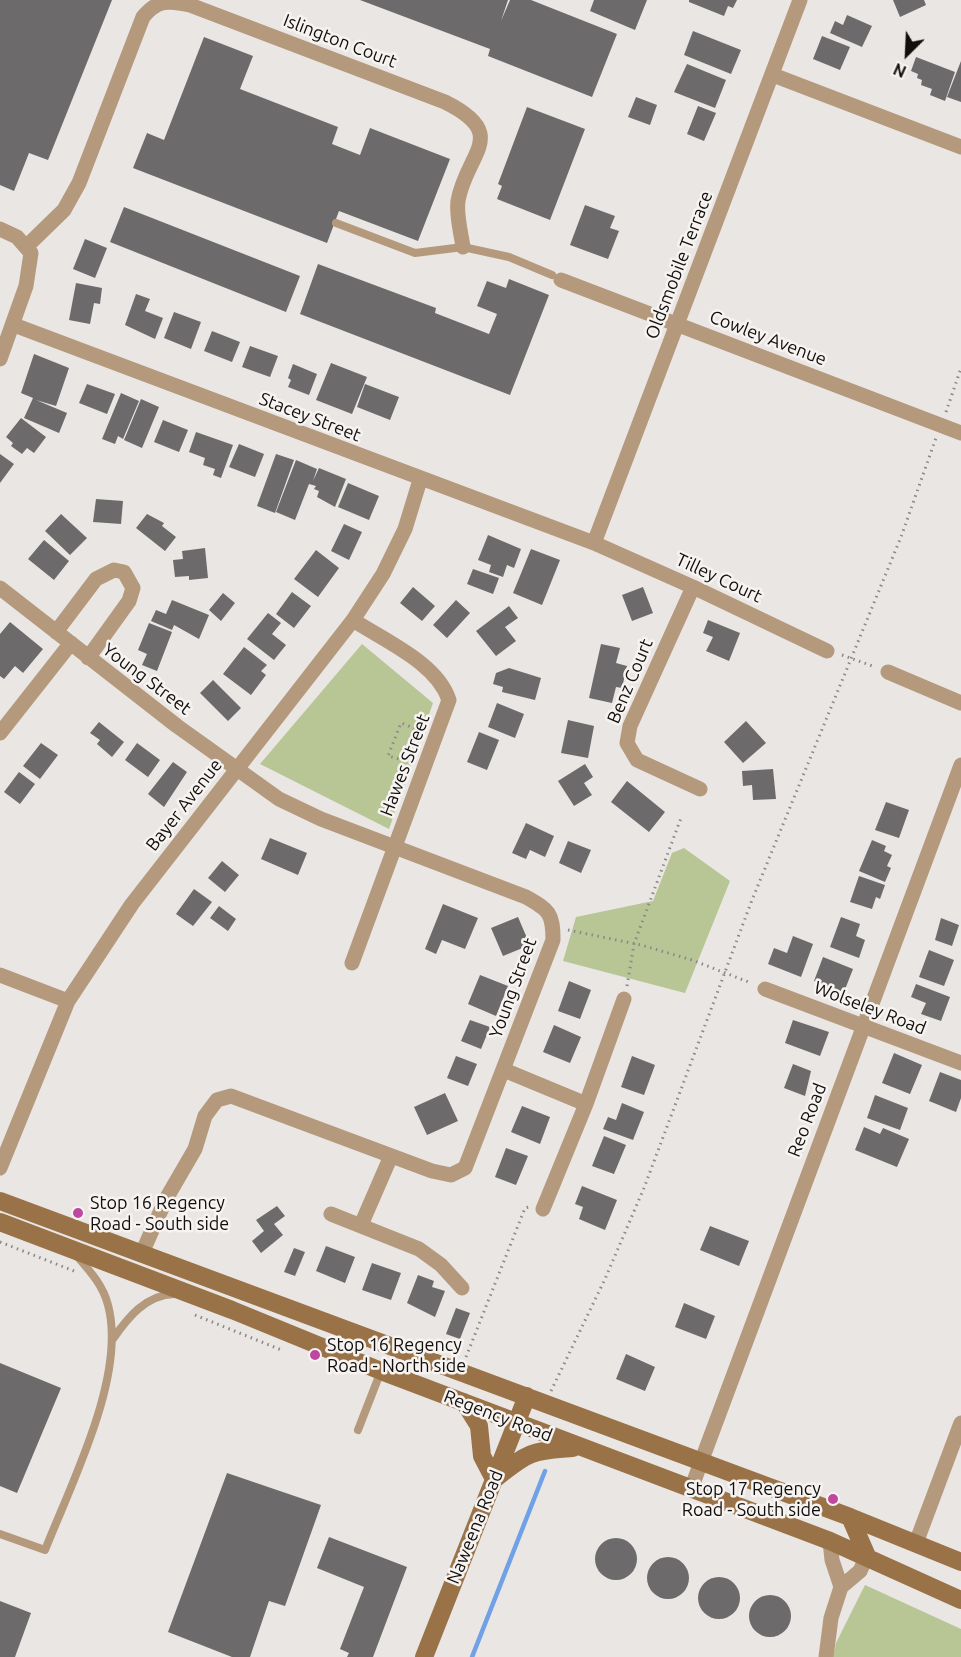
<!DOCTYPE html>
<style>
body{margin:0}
#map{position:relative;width:961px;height:1657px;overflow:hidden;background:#e9e6e4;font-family:Ubuntu,sans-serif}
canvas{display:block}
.north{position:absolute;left:877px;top:24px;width:60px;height:60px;-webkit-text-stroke:4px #f7f3f1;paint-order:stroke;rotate:204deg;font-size:16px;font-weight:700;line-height:24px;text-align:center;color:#100f0e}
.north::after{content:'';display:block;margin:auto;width:21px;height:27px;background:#100f0e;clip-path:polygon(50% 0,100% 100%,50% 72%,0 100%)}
</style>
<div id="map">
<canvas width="961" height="1657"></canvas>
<div class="north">N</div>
</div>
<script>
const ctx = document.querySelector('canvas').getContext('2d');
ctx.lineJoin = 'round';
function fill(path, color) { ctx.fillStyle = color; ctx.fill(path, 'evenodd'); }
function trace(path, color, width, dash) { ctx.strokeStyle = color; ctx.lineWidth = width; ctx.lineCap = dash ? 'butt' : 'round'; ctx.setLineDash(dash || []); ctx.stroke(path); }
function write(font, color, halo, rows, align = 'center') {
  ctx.font = font + ' Ubuntu,sans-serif'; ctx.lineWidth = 5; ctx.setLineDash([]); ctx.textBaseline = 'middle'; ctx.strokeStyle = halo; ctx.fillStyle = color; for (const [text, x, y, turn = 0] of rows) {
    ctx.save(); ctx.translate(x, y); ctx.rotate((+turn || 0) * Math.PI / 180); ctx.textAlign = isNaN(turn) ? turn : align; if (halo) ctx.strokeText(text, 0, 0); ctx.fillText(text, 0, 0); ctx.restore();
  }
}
fill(new Path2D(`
 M362,644L433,703L389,829L260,764Z
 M684,848L730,881L685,993L563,961L576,917L653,901L672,853Z
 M865,1585L961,1629V1657H833L836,1643Z`), '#b8c695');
trace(new Path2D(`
 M472,1657L545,1471`), '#70a0e5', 4.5);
fill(new Path2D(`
 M0,0H112L48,160L29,153L14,191L0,185Z
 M360,0H508L501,21L510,0H531L617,34L592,97L488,56L490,49Z
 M594,0H647L635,30L590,11Z
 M689,0H737L733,8L728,6L724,16L689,2Z
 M893,0H924L926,5L900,17Z
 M847,15L872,26L862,47L830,33L835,21L843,25Z
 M693,31L741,50L731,74L684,55Z
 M822,36L850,47L840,70L813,59Z
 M204,37L253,56L240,89L338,127L332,144L360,155L370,128L450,159L418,241L339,211L327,243L133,168L147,133L164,140Z
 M916,57L955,72L945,101L930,95L932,89L921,85L922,80L917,78L918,74L911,71Z
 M961,61V102L947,97Z
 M687,64L726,80L715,108L674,92Z
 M636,97L657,105L650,125L628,117Z
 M698,106L716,113L704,141L687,134Z
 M527,107L585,129L550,220L497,199L502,186L498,184Z
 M585,205L615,216L610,228L619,231L608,259L570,245Z
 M124,207L300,276L286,312L110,242Z
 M85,239L107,248L95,278L73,269Z
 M318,264L436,308L435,313L489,334L497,314L477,306L487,281L506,288L509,279L549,295L510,395L300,314Z
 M76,283L102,288L100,304L94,303L90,324L69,320Z
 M136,294L150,299L145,311L163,318L155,339L125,325Z
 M174,312L201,322L191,349L164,338Z
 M212,331L240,342L232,362L204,351Z
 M250,346L278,356L270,377L242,367Z
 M34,354L69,368L56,406L36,400L67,413L59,433L24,418L33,398L21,393Z
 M331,363L367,377L352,414L316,400Z
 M293,364L317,374L309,395L288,387L291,380L288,378Z
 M87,384L115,394L107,414L79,403Z
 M365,384L399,397L390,420L357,407Z
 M121,393L139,401L123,439L118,436L115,444L102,439Z
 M141,399L159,407L142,448L124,440Z
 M21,418L46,437L34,453L27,448L22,454L11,446L13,443L6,437Z
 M163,420L188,430L179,452L154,442Z
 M196,432L233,445L221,478L213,475L215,469L203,465L205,458L189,452Z
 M239,444L264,454L255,477L229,467Z
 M0,454L14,464L0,483Z
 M276,454L294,460L275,513L257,506Z
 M296,460L317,469L313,481L319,468L346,479L335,507L317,497L319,491L314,489L316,486L309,484L295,520L276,512Z
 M348,483L379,496L369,520L338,507Z
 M96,499L123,501L121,524L93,522Z
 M61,514L87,538L70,555L45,531Z
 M147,514L164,523L162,526L176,537L165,551L136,528Z
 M344,524L362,532L349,560L331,551Z
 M488,535L521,549L514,568L507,565L503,577L489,572L491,565L478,560Z
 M44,540L69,561L54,580L28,559Z
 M205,548L208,578L189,580V576L175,577L173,560L183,559L182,551Z
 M531,549L560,560L542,605L513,593Z
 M316,550L339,568L318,597L294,579Z
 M473,569L499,578L493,594L467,584Z
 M413,587L435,606L422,621L400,603Z
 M643,587L653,613L632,621L622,595Z
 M292,592L311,606L294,628L276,614Z
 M223,593L235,603L221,621L209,610Z
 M172,600L209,615L199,639L174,625L172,630L151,621L156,610L166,614Z
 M456,600L470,613L447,638L433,625Z
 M509,606L518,618L505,627L516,641L496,656L476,631Z
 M268,613L281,623L272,634L286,645L274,660L247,639Z
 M708,620L740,633L729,661L706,651L713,637L703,633Z
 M10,622L43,649L23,673L15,666L4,679L0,676V634Z
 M149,623L172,632L157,671L142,665L147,654L138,650Z
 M601,644L620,648L616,663L627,666L622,688L616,687L612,703L589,698Z
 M244,647L267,665L261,671L266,675L251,695L223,674Z
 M509,668L541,678L535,700L502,692L503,687L493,684L496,673Z
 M213,680L241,708L228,721L200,693Z
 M497,703L524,714L515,738L488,727Z
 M568,720L594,726L588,758L561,753Z
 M746,721L766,743L743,763L724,742Z
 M99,722L124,742L112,757L97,744L100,740L90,733Z
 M479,732L499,740L487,770L467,762Z
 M41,743L58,755L40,779L23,766Z
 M137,743L160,760L148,777L125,760Z
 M173,762L187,772L164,807L148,794Z
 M585,764L593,777L584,783L592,795L574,806L558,781Z
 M773,769L776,799L753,800L752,785L743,786L742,771Z
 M19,772L35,784L20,804L4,792Z
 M627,781L665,812L649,832L611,802Z
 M886,802L909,810L899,838L875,830Z
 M526,823L554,836L545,857L530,850L526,859L512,853Z
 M270,838L307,853L298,875L261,859Z
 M872,840L886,846L884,851L892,855L887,866L891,868L885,882L859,871Z
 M568,841L591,850L581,873L559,863Z
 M222,861L239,875L225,892L208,878Z
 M859,876L885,885L880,899L876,897L872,909L850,902Z
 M194,889L212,902L193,926L176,914Z
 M443,904L478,918L465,949L442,940L436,954L425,949Z
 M219,906L236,919L228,931L210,918Z
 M518,917L530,945L503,956L491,928Z
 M841,917L860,924L856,936L865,940L859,958L830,947Z
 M941,918L959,925L952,946L935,940Z
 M793,936L813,944L801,977L768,964L774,948L787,953Z
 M929,950L954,960L944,986L919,977Z
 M823,957L853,969L844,992L814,981Z
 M480,975L508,986L496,1016L468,1004Z
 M569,981L591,990L580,1019L558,1011Z
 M916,984L950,997L941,1021L921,1014L926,1003L911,997Z
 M470,1020L490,1027L481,1049L461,1041Z
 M793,1020L829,1032L820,1056L785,1043Z
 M554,1025L581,1037L570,1063L543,1052Z
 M894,1053L922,1065L910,1094L882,1083Z
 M456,1056L477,1064L468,1086L447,1078Z
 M632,1056L655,1065L644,1095L621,1087Z
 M793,1064L811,1071L805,1096L784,1088Z
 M940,1072L961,1080V1098L956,1112L929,1101Z
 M445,1093L458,1121L427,1135L414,1107Z
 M875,1095L908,1108L900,1130L867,1118Z
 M622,1103L644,1112L633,1140L603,1129L608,1117L616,1120Z
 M522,1106L550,1117L540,1144L511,1132Z
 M864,1127L880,1134L883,1128L909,1139L897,1167L855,1150Z
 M604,1136L626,1145L614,1174L592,1166Z
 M506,1148L528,1156L516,1185L495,1177Z
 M582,1186L617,1200L605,1230L579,1219L583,1207L575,1204Z
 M277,1206L285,1216L274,1224L283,1235L261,1253L252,1241L264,1231L256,1220Z
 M710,1226L749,1241L739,1266L700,1250Z
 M326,1246L355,1257L345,1283L316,1271Z
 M294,1248L305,1252L295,1276L284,1272Z
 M372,1263L401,1273L391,1300L362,1290Z
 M418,1275L434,1281L432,1287L445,1291L435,1317L407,1303Z
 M684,1303L715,1316L706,1339L675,1327Z
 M456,1308L470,1313L460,1339L446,1334Z
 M626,1354L655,1367L645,1391L616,1379Z
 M0,1363L61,1388L17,1493L0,1486Z
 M227,1473L321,1505L285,1606L269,1601L250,1657H232L168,1632Z
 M329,1537L407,1567L373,1657H347L349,1653L340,1649L364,1587L317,1568Z
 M595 1559a21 21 0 1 1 42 0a21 21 0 1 1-42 0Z
 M647 1578a21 21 0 1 1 42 0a21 21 0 1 1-42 0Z
 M698 1598a21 21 0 1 1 42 0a21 21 0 1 1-42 0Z
 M749 1616a21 21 0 1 1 42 0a21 21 0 1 1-42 0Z
 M0,1601L31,1613L15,1657H0Z`), '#6d6a6c');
trace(new Path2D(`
 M946,412L961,368
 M842,655L875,667
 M410,762L388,756L401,723L421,731
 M568,930L641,945L692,960L751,983
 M627,986L634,944L681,818
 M0,1242L74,1271
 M195,1315L284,1351
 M466,1357L525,1208L529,1207
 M551,1391L605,1279L644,1188L752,900L901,537L936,438`), '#8b8887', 3, [1.5, 4.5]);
trace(new Path2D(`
 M336,223L415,253L463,247L509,257L552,275
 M113,1339C128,1317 146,1295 174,1294
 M358,1430L381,1371
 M0,1534L45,1550C71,1484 127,1375 108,1305C103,1285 89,1270 76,1255`), '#b4997c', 8);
trace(new Path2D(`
 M773,75L961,147
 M0,229L17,237L31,253L26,286L0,359
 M27,246L64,210L79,183L143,17C157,0 168,0 190,5L445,102C511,135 466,153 458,201C456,215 461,233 463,247
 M561,280L961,433
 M14,325L594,543L693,587L827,651
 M594,543L800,0
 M693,587L630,726L627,743L637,760L700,789
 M0,588L177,726L279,799L321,819L526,897C549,910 553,913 553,940L465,1168L451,1175L432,1171L231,1096L217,1100L205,1116L195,1149L166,1199L142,1253
 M56,632L96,579L114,570L124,572L133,588L129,601L88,658
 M888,672L961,703
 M0,733L71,643
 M352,963L449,700C437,663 385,641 353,620
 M0,975L68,1001
 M765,989L961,1063
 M504,1070L586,1104
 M0,1168L68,1001L132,904L353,620L383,574L405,529L420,480
 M543,1209L586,1104L624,999
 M331,1214L419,1249L441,1265L462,1288
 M361,1225L391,1156
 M691,1489L961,765
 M830,1541L832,1560L841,1587L860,1571L867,1556
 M916,1543L961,1423
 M826,1657L831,1618L841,1587`), '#b4997c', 15);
trace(new Path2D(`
 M0,1201L850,1517L961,1562
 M0,1222L232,1310L381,1371L830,1541L961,1600
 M464,1402L479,1426L482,1456L494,1479
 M496,1478C527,1453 532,1450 573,1448
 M850,1517L867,1556
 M424,1657L527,1396`), '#9a7247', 18);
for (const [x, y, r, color] of [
 [78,1213,6,"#be489f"],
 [315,1355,6,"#be489f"],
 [833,1499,6,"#be489f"]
]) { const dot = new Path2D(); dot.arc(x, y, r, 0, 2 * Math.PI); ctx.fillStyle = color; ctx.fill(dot); trace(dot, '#f7f3f1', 2); }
write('18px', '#100f0e', '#f7f3f1', [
 ["Islington Court",340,41,21],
 ["Oldsmobile Terrace",679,265,-69],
 ["Cowley Avenue",768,338,21],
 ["Stacey Street",310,417,21],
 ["Tilley Court",719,578,25],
 ["Young Street",147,679,37],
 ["Benz Court",630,681,-67],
 ["Hawes Street",405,765,-69],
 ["Bayer Avenue",184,805,-52],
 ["Young Street",513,988,-70],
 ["Wolseley Road",870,1008,21],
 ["Reo Road",807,1120,-69],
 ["Regency Road",498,1416,21],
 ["Naweena Road",475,1527,-68]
]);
write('18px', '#100f0e', '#f7f3f1', [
 ["Stop 16 Regency",90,1203],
 ["Road - South side",90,1224],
 ["Stop 16 Regency",327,1345],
 ["Road - North side",327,1366],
 ["Stop 17 Regency",821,1489,"right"],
 ["Road - South side",821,1510,"right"]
], 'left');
</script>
